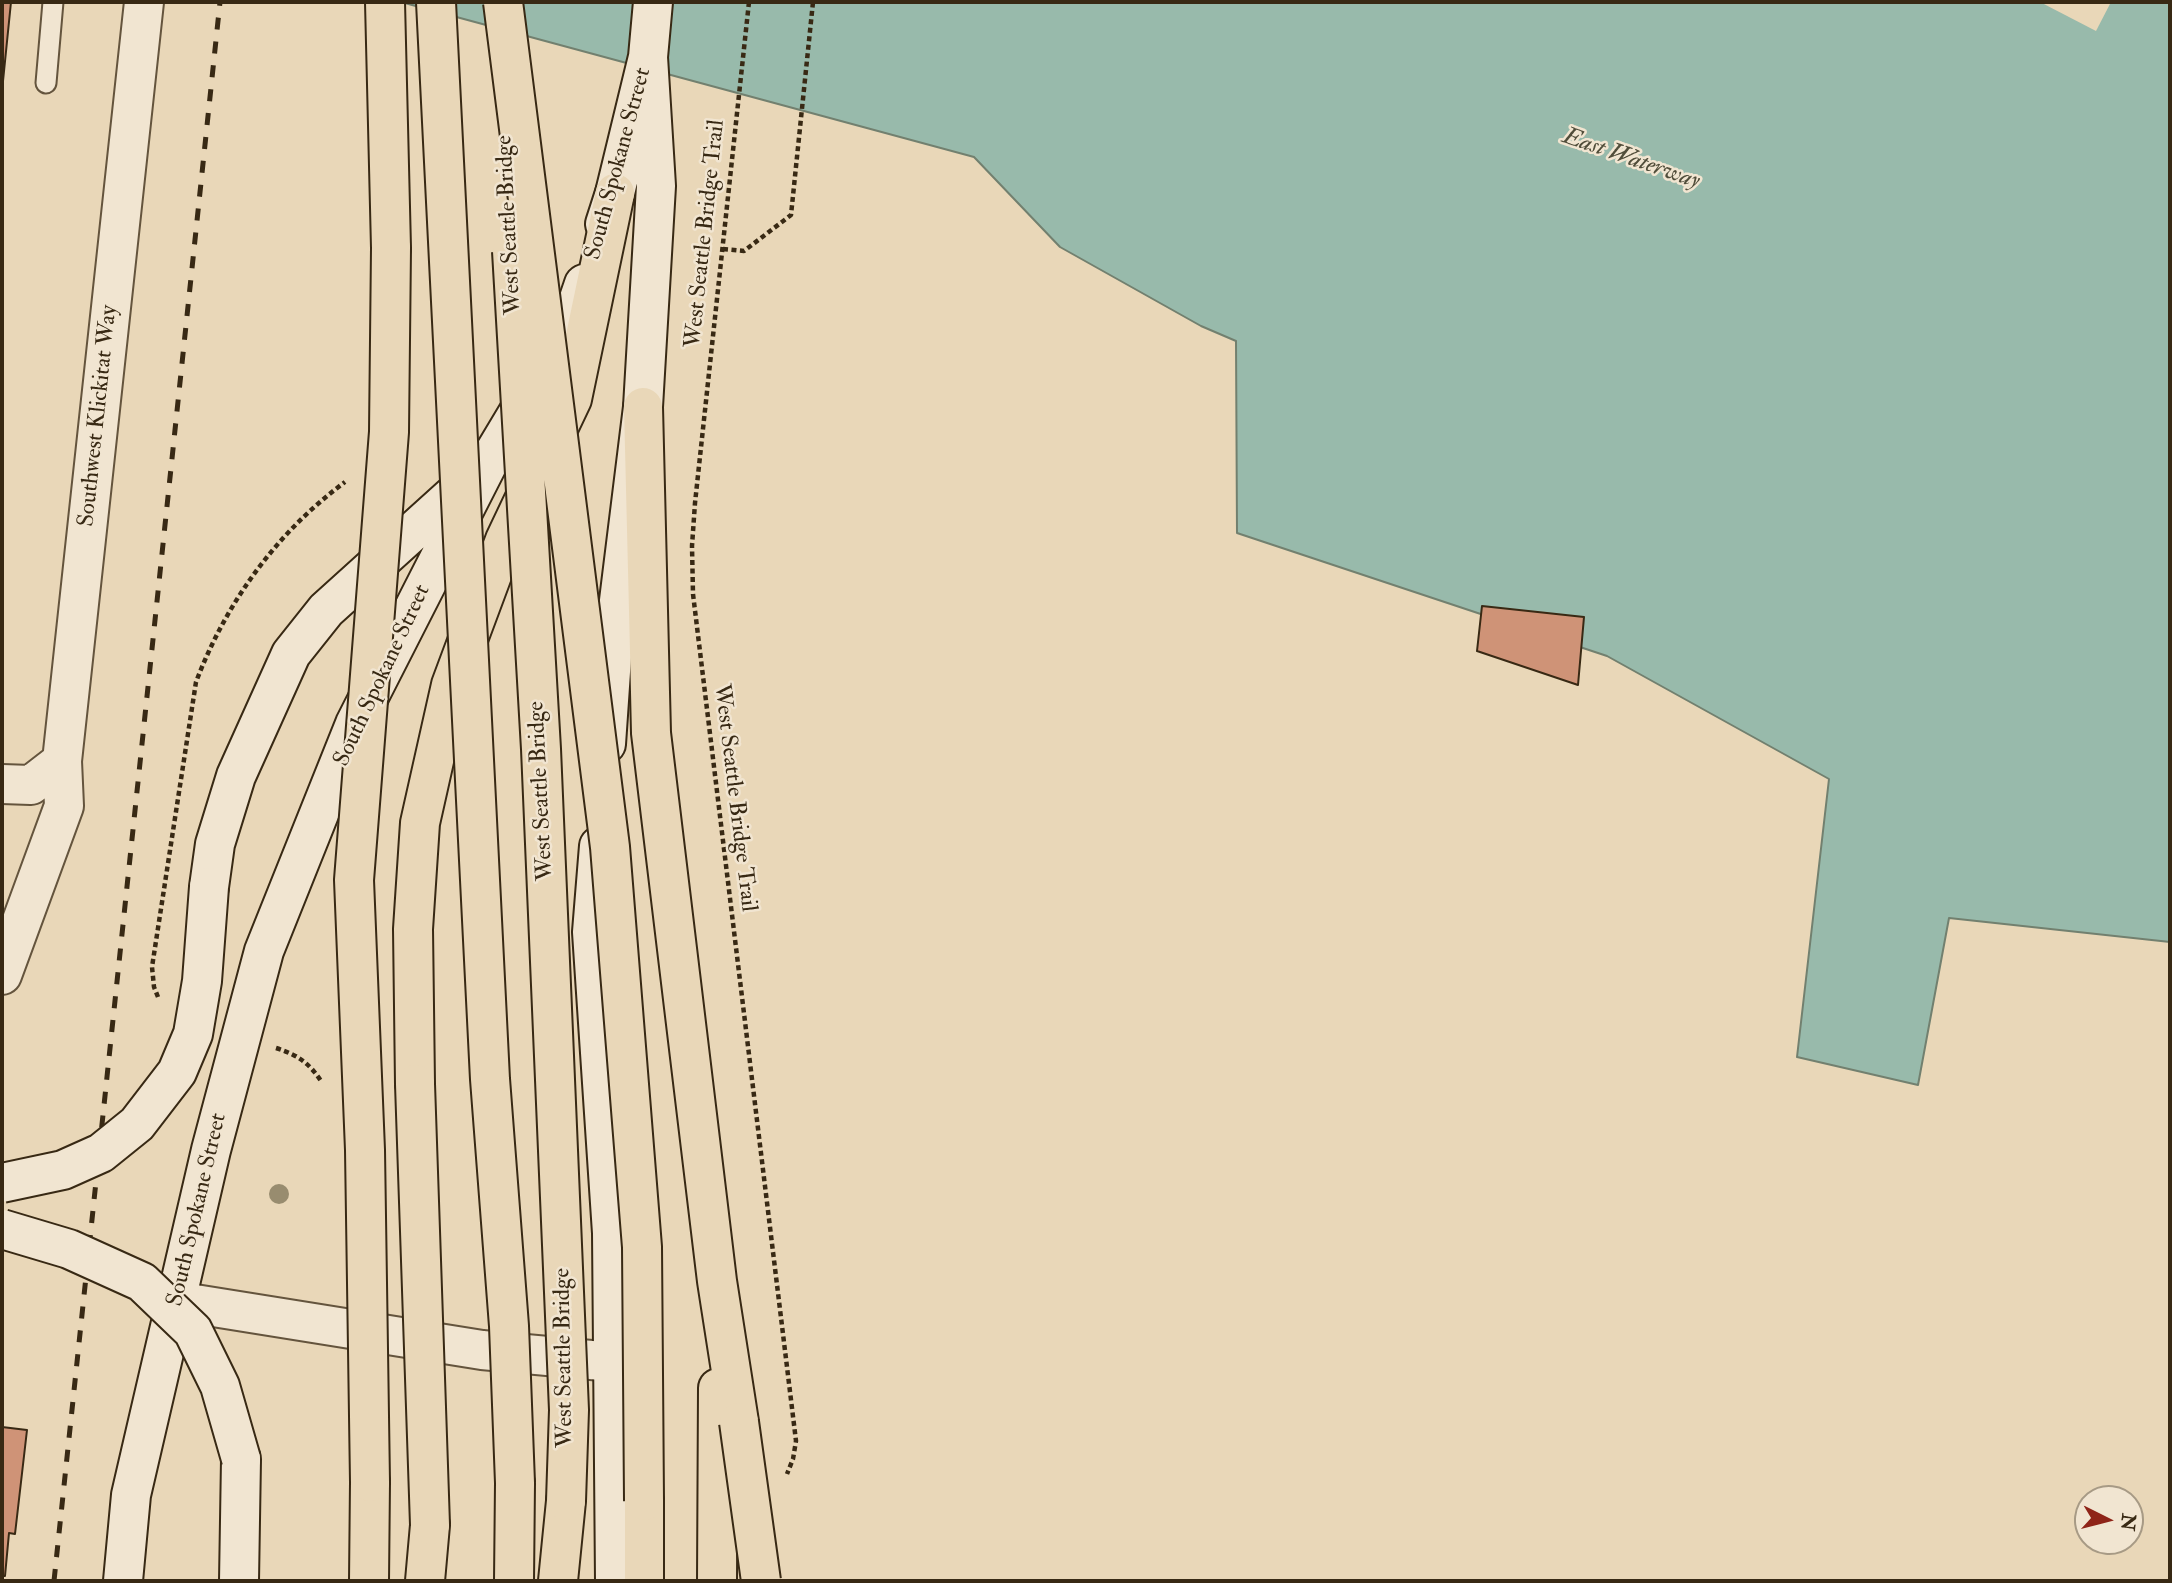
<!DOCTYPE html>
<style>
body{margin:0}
#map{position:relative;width:2172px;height:1583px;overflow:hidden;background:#e9d7b8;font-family:"IM FELL Double Pica",serif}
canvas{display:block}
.frame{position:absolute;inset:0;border:4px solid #382914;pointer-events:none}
.north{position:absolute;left:2074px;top:1485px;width:70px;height:70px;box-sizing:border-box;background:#f1e5d1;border:2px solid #a79a85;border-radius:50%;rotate:96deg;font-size:19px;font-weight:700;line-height:28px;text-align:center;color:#382914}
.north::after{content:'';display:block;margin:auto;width:24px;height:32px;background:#8f2418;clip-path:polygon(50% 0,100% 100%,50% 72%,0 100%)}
</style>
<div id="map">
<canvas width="2172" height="1583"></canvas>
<div class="frame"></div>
<div class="north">N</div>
</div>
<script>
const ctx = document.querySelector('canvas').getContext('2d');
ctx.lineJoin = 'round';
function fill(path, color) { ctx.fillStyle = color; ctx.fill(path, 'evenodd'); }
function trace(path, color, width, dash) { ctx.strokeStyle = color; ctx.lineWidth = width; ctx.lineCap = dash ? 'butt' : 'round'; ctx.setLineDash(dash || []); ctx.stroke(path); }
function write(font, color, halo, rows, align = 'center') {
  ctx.font = font + ' "IM FELL Double Pica",serif'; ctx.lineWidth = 5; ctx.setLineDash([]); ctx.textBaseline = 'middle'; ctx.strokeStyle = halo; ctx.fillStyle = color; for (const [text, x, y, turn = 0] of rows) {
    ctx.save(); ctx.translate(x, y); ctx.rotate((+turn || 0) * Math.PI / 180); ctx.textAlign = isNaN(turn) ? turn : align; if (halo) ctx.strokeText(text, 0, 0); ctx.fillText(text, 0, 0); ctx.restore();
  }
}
const water = new Path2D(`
 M401,2H2170V942L1949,918L1918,1085L1797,1057L1829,779L1607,656L1237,533L1236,341L1201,326L1060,247L974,157Z`);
fill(water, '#98baab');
trace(water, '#72806f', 2);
fill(new Path2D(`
 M2040,2H2111L2096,31Z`), '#e9d7b8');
const building = new Path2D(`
 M2,2H11L2,91Z
 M1482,606L1584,617L1578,685L1477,651Z
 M2,1427L27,1430L15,1534L9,1533L5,1576H2Z`);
fill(building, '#cf9377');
trace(building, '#382914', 2);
const lane = new Path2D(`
 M46,83L53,2`);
const street = new Path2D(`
 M2,784L31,785L62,761
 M2,975L64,806L62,761L144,2
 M176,1301L482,1350L613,1362`);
const secondary = new Path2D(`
 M605,224L615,193L648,57
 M606,744L612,657L643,407L656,186L648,57L653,2
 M599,846L592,932L612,1233L615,1581
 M209,887L215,844L236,776L291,654L326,610L471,479
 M123,1581L131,1495L211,1150L264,951L355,724L488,463L569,328L584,284
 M239,1581L241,1459`);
const highway = new Path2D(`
 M385,2L391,248
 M643,407L651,733L717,1281L739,1422
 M415,1084L413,929L420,823L451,685L505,540L572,399L615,193
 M369,1581L370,1482
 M425,1581L430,1525
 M514,1581L515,1483
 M558,1581L566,1501
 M644,1581V1501
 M717,1581L718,1388`);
trace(lane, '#64543d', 23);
trace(street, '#64543d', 42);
trace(secondary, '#382914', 42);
trace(highway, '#382914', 42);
trace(new Path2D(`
 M749,2L695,503L692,546L693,594L796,1441L793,1459L787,1474
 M723,249L744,251L791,215L813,2
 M158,997L154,987L152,967L196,682C226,603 276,533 345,482
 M276,1048C298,1055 309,1063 321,1081`), '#382914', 4.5, [5, 3.5]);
trace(lane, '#f1e5d1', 19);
trace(street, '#f1e5d1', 38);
trace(secondary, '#f1e5d1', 38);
trace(highway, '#e9d7b8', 38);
trace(new Path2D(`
 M54,1581L220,2`), '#382914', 5, [12, 12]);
const secondaryBridge = new Path2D(`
 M2,1183L63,1170L101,1153L137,1124L177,1072L193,1034L202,981L209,887
 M2,1229L69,1249L142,1282L193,1331L220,1386L241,1459`);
const highwayBridge = new Path2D(`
 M436,2L490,1079L509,1326L515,1483
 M503,2L610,847L642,1247L644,1501
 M512,251L541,749L569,1410L566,1501
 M415,1084L430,1525
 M739,1422L761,1581
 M370,1482L365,1150L354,880L389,432L391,248`);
trace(secondaryBridge, '#382914', 42, []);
trace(highwayBridge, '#382914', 42, []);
trace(secondaryBridge, '#f1e5d1', 38);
trace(highwayBridge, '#e9d7b8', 38);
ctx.fillStyle = '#988c6f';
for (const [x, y] of [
 [279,1194]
]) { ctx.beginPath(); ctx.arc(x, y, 10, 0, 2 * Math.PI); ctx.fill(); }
write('23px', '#382914', '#f1e5d1', [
 ["South Spokane Street",619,164,-75],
 ["West Seattle Bridge",510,225,-93],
 ["West Seattle Bridge Trail",706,234,-84],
 ["Southwest Klickitat Way",99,416,-84],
 ["South Spokane Street",383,676,-65],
 ["West Seattle Bridge",542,791,-93],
 ["West Seattle Bridge Trail",734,798,83],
 ["South Spokane Street",198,1210,-77],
 ["West Seattle Bridge",565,1358,-91]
]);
write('italic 24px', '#504d3a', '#f1e5d1', [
 ["East Waterway",1631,160,19]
]);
</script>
